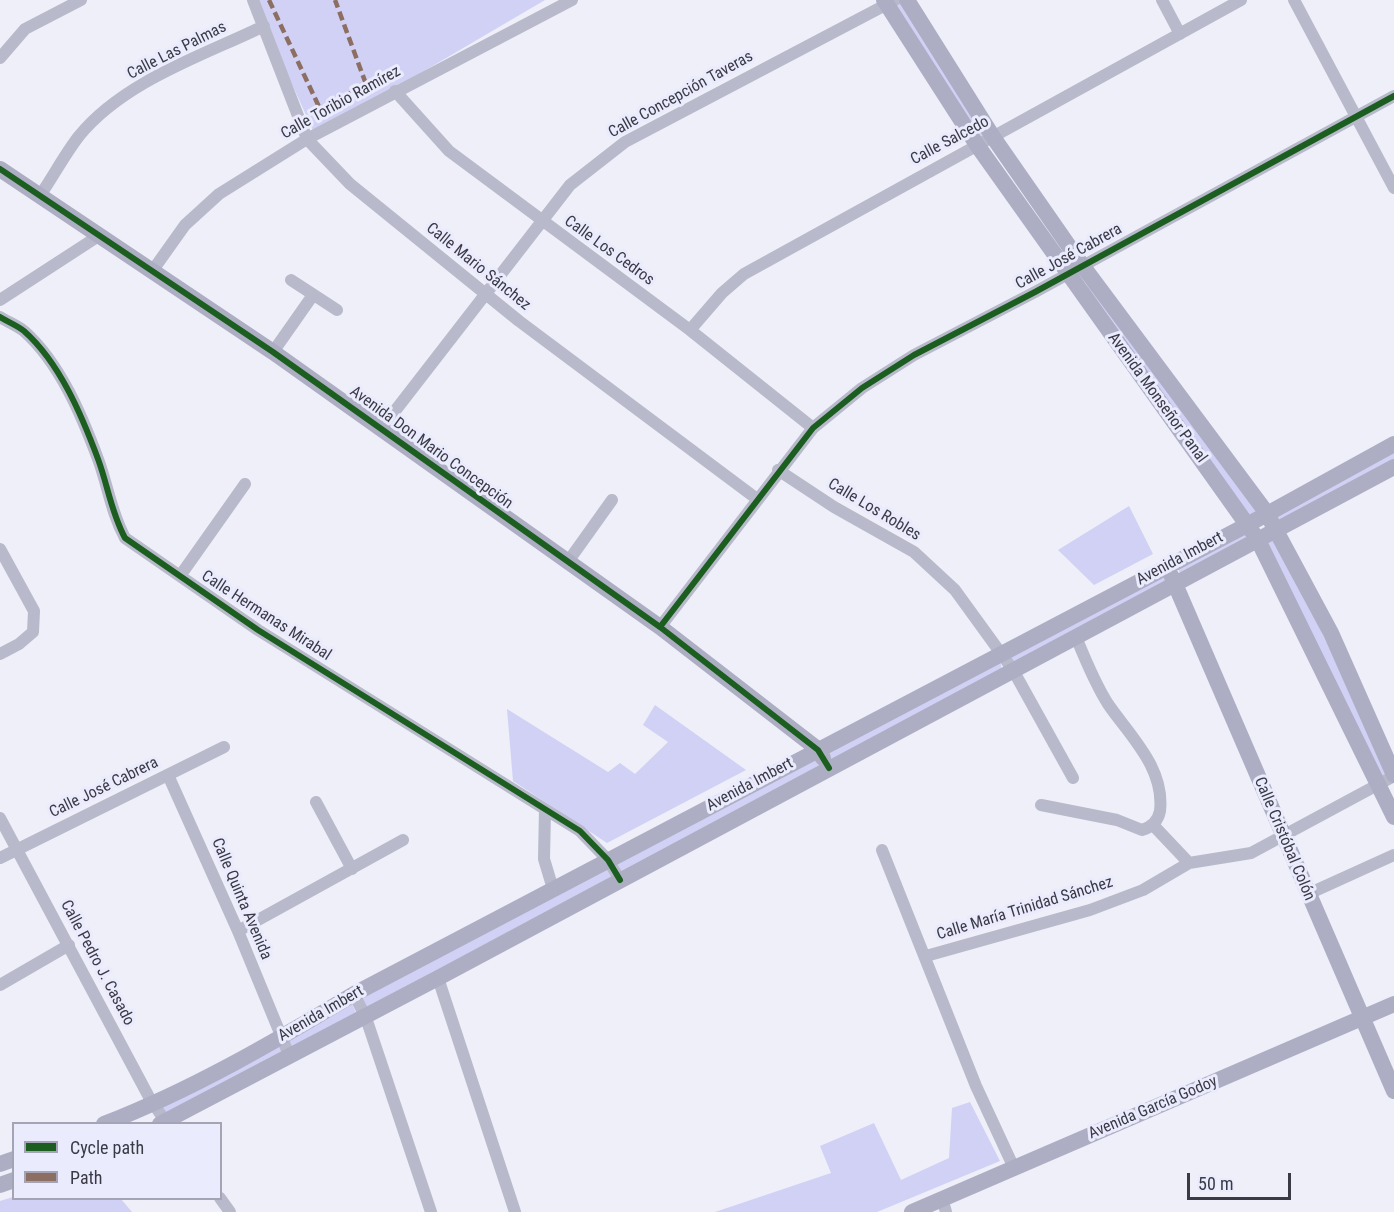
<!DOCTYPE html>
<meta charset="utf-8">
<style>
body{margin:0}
#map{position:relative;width:1394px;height:1212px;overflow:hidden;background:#eeeff9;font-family:"Roboto Condensed",sans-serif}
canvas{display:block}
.legend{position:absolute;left:12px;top:1122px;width:210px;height:78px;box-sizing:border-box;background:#eaebfd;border:2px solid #a4a4b4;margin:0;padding:8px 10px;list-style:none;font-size:18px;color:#3a3a46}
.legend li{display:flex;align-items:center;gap:12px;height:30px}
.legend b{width:30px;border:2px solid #a4a4b4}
.scale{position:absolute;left:1187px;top:1173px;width:104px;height:27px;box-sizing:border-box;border:3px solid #3a3a46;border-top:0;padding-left:8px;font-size:18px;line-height:21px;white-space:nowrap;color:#3a3a46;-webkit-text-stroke:4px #eaebfd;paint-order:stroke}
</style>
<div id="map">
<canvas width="1394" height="1212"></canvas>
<ul class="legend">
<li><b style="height:8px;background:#1b5e20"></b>Cycle path</li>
<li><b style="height:8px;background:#8d6e63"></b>Path</li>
</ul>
<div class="scale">50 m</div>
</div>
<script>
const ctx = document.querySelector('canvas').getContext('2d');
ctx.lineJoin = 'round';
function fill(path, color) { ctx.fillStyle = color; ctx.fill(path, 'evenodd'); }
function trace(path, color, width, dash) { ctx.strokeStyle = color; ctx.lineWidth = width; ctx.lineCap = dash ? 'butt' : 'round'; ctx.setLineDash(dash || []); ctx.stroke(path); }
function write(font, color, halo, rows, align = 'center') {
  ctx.font = font + ' "Roboto Condensed",sans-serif'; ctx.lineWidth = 6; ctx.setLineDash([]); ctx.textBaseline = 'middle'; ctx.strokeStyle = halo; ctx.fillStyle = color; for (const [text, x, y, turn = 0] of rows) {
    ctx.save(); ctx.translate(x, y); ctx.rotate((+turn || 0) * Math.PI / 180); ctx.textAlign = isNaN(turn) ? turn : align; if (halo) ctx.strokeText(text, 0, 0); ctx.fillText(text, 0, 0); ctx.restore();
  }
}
fill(new Path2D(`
 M254,0H545L315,135Z
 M903,0L988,135L977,141L892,7Z
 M1083,272L1260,510L1246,520L1094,307Z
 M1394,450V462L1278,522L1275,513Z
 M1129,506L1153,554L1094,585L1058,550Z
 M1244,531L1247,542L1181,575L1177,567Z
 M1274,539L1304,594L1388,774L1380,777L1264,544Z
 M1165,571L1169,582L1013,665L1007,653Z
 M999,658L1002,669L832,760L825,749Z
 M655,705L746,770L607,843L513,781L507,709L608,772L620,763L635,774L668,742L643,725Z
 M816,756L821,766L622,873L616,861Z
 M606,868L613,876L365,1008L359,995Z
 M351,1001L356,1013L291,1050L288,1039Z
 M279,1043L282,1053L167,1115L161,1105Z
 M970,1102L1000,1161L877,1212H715L831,1173L820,1146L874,1123L901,1180L949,1158L952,1108Z
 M13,1197L121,1199L132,1212H0V1201Z`), '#d0d1f5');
trace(new Path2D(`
 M253,0L307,139L350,184L519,321L757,499
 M1162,0L1180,34
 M1294,0L1394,188
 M0,58L25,29L81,0
 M395,91L449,151L690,330L813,428
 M41,194C54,175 65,154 79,136C124,81 202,56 264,26
 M153,270L185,225L219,194L307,139L572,0
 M291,280L337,310
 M0,300L100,235
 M0,317C8,322 18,326 24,331C60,363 82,416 98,459C108,486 111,512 125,538L258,630L580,831L608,860L620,880
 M690,330L722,293L744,274L1241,0
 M273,352L313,295
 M381,429L570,185L625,142L895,0
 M778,470L834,507L914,552L955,590L1013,670L1073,778
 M0,549L34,611L33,632L19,644L0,654
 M567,563L612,500
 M180,576L245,484
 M660,627L813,428L862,388L914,355L1035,292L1394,96
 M168,775L238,931L289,1055
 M316,802L352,869
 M1041,805L1117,820L1142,830C1152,827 1158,821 1160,811C1165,768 1130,736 1108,704C1095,684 1085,659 1076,637
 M545,810L544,859L553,889
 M0,818L149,1097L167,1124
 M1153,825L1189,863
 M882,850L976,1086L1014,1168
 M0,858L224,747
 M1308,894L1394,855
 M238,931L403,840
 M926,956L1090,910L1143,890L1189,863L1251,853L1394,776
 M438,978L515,1212
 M0,985L69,945
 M354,994L366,1018L431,1212
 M220,1198L230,1212
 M942,1198L946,1212`), '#b8b9ca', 12);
trace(new Path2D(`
 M884,0L977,145L1258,540L1394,817
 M907,0L993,137L1082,265L1266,512L1331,633L1394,775
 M0,169L273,352L660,627L815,747L823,758
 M1172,577L1394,1091
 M104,1124C192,1090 274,1042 354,994L1247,525L1394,444
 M160,1124L438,978L1394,467
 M0,1164L14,1159
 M0,1185L14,1180
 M912,1212L1394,1004`), '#adaec3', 16);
trace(new Path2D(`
 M269,0L321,111L366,84L335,0`), '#8d6e63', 4.5, [9, 4.5]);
trace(new Path2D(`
 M0,169L273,352L660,627L818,750L829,768
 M0,317C8,322 18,326 24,331C60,363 82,416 98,459C108,486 111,512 125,538L258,630L580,831L608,860L620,880
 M660,627L813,428L862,388L914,355L1035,292L1394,96`), '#1b5e20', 6);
write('16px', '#3a3a46', '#eaebfd', [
 ["Calle Las Palmas",177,51,-27],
 ["Calle Concepción Taveras",681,95,-29],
 ["Calle Toribio Ramírez",341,103,-29],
 ["Calle Salcedo",950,141,-28],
 ["Calle Los Cedros",609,251,36],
 ["Calle José Cabrera",1069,257,-29],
 ["Calle Mario Sánchez",478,267,39],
 ["Avenida Monseñor Panal",1157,398,54],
 ["Avenida Don Mario Concepción",431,448,36],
 ["Calle Los Robles",874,510,31],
 ["Avenida Imbert",1180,559,-28],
 ["Calle Hermanas Mirabal",266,616,33],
 ["Avenida Imbert",750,785,-28],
 ["Calle José Cabrera",104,788,-26],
 ["Calle Cristóbal Colón",1284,839,67],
 ["Calle Quinta Avenida",241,899,67],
 ["Calle María Trinidad Sánchez",1025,909,-17],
 ["Calle Pedro J. Casado",97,963,62],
 ["Avenida Imbert",321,1014,-30],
 ["Avenida García Godoy",1153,1108,-23]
]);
</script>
